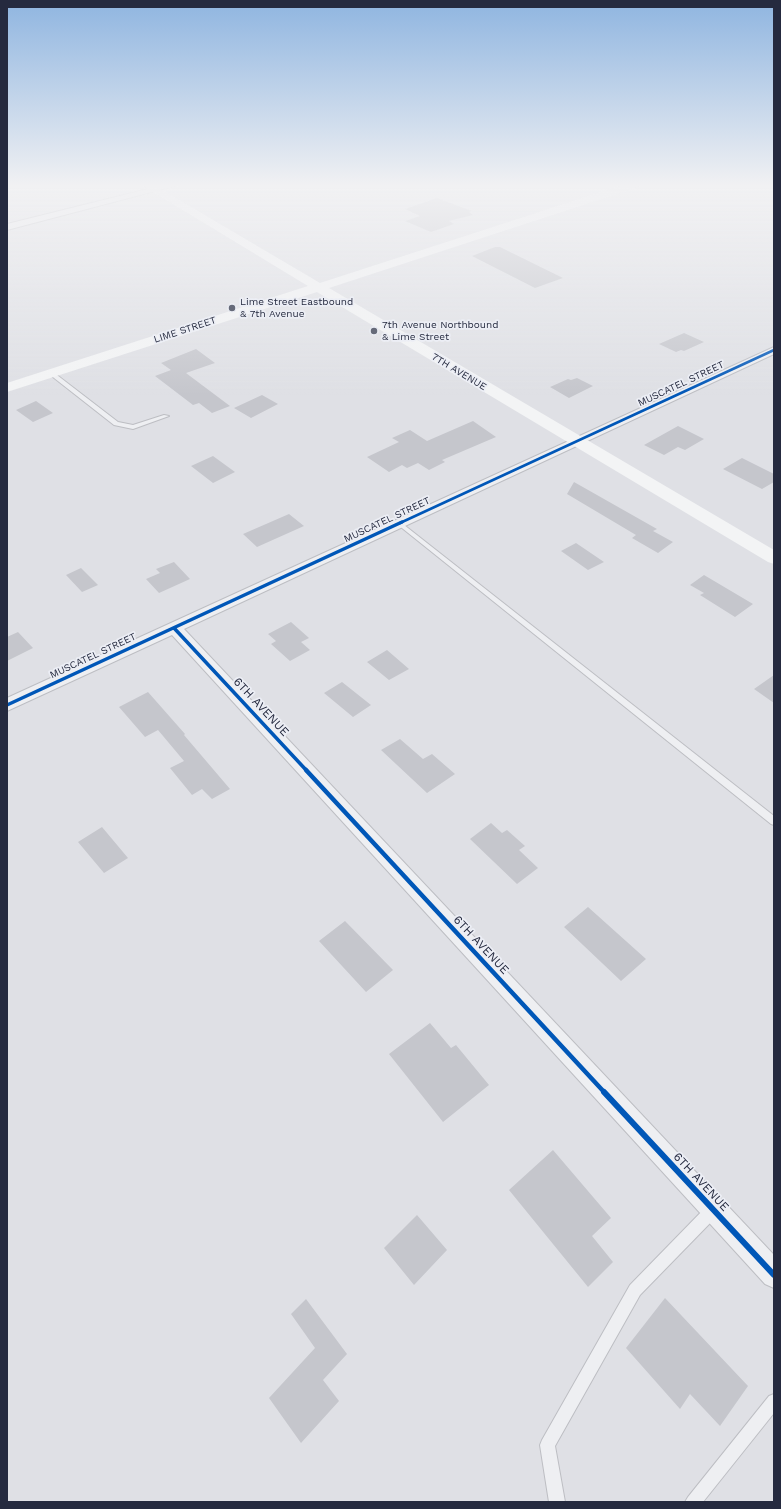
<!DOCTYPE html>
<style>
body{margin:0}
#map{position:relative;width:781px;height:1509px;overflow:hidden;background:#dfe0e5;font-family:"Work Sans",sans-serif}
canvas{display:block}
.frame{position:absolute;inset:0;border:8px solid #252a3f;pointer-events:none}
</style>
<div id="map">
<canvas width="781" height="1509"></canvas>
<div class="frame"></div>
</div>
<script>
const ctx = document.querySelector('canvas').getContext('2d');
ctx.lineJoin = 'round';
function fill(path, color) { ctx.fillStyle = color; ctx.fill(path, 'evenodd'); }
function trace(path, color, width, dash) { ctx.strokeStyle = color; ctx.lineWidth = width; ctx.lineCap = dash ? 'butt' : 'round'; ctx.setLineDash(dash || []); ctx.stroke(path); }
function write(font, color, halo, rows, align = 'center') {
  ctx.font = font + ' "Work Sans",sans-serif'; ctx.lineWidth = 3.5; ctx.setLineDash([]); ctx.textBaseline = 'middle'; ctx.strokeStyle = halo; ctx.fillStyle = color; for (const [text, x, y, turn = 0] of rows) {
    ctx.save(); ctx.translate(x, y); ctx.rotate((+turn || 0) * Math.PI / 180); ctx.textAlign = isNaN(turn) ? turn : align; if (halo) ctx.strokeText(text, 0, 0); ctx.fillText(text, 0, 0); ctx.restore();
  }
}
fill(new Path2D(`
 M437,198L472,211L469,212L473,215L449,221L454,224L431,232L405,221L420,216L405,209Z
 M495,247H500L563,278L535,288L472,256Z
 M684,333L704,342L684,351L681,350L676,352L659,344Z
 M196,349L215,363L186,373L230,406L212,413L199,403L193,405L155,376L171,370L161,363Z
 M577,378L593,386L569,398L550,387L568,379L571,380Z
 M262,395L278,404L251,418L234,408Z
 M36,401L53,413L33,422L16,410Z
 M473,421L496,437L442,460L445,462L429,470L418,463L407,468L402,465L389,472L367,457L399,442L392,438L410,430L427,441Z
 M678,426L704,439L685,450L678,447L664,455L644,445Z
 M213,456L235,472L213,483L191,466Z
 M742,458L774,474V482L762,489L723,469Z
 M574,482L657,529L653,531L673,542L658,553L632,538L636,535L567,494Z
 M289,514L304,526L257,547L243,534Z
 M576,543L604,562L588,570L561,551Z
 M174,562L190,579L159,593L146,579L160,573L156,569Z
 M81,568L98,585L82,592L66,575Z
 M704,575L753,604L735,617L700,595L704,593L690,585Z
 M291,622L309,638L301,642L310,650L290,661L271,644L276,641L268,634Z
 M18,632L33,648L7,661V637Z
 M387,650L409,669L389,680L367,662Z
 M774,675V703L754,689Z
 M342,682L371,705L353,717L324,693Z
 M148,692L185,734L184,735L230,789L212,799L202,789L192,795L170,768L184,761L158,730L145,737L119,707Z
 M400,739L423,759L432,754L455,774L427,793L381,750Z
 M491,823L502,833L507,830L525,846L519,850L538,868L517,884L470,839Z
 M102,827L128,858L104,873L78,842Z
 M588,907L646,959L621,981L564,927Z
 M345,921L393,970L366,992L319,941Z
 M430,1023L451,1048L456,1045L489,1085L443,1122L389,1054Z
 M553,1150L611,1218L592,1236L613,1262L588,1287L509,1190Z
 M417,1215L447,1250L414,1285L384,1248Z
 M665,1298L748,1386L720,1426L690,1394L680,1409L626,1348Z
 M306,1299L347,1354L323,1380L339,1401L301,1443L269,1398L315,1348L291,1314Z`), '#c5c6cc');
const lane = new Path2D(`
 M49,372H53L118,422L133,425L164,415L169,416L133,429L114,425L49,374Z
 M399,521L774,816V825L771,824L397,524L395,523Z
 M712,1205L717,1206L718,1211L717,1216L640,1295L555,1446L565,1502H549L540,1445L542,1440L630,1285L707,1206Z
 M774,1394V1413L703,1502H685L688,1497L769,1396Z`);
const street = new Path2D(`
 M168,184H182L7,230V224Z
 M774,347V354L184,629L774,1255V1288L765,1284L172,635L7,711V698Z`);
trace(lane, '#bdbec3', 2);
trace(street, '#bdbec3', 2);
fill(lane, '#eeeff2');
fill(street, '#eeeff2');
fill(new Path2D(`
 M140,184H152L320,283L626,184H642L641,186L329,288L774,550V564L768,562L317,292L7,392V383L308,286Z`), '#f3f4f5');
trace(new Path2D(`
 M400,523L774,350`), '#0057b8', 2.5);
trace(new Path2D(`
 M174,628L307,771
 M7,705L402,522`), '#0057b8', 3.5);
trace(new Path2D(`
 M306,770L605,1093`), '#0057b8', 4.5);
trace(new Path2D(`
 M604,1092L774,1275`), '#0057b8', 6);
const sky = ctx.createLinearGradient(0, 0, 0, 395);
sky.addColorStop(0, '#8fb5e0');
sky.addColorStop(0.47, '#f1f1f3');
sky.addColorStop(1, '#f1f1f300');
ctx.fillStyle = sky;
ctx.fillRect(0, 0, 781, 395);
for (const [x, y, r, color] of [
 [232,308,4,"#666a79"],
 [374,331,4,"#666a79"]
]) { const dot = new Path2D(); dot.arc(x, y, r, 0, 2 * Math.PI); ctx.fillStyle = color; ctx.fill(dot); trace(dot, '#eceef5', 1.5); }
write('10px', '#252a3f', '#eceef5', [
 ["Lime Street Eastbound",240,302],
 ["& 7th Avenue",240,314],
 ["7th Avenue Northbound",382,325],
 ["& Lime Street",382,337]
], 'left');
write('10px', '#252a3f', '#eceef5', [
 ["LIME STREET",185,330,-18],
 ["7TH AVENUE",459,372,31],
 ["MUSCATEL STREET",681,384,-25],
 ["MUSCATEL STREET",387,520,-25],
 ["MUSCATEL STREET",93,656,-25]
]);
write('12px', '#252a3f', '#eceef5', [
 ["6TH AVENUE",261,707,47],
 ["6TH AVENUE",481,945,47],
 ["6TH AVENUE",701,1182,47]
]);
</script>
